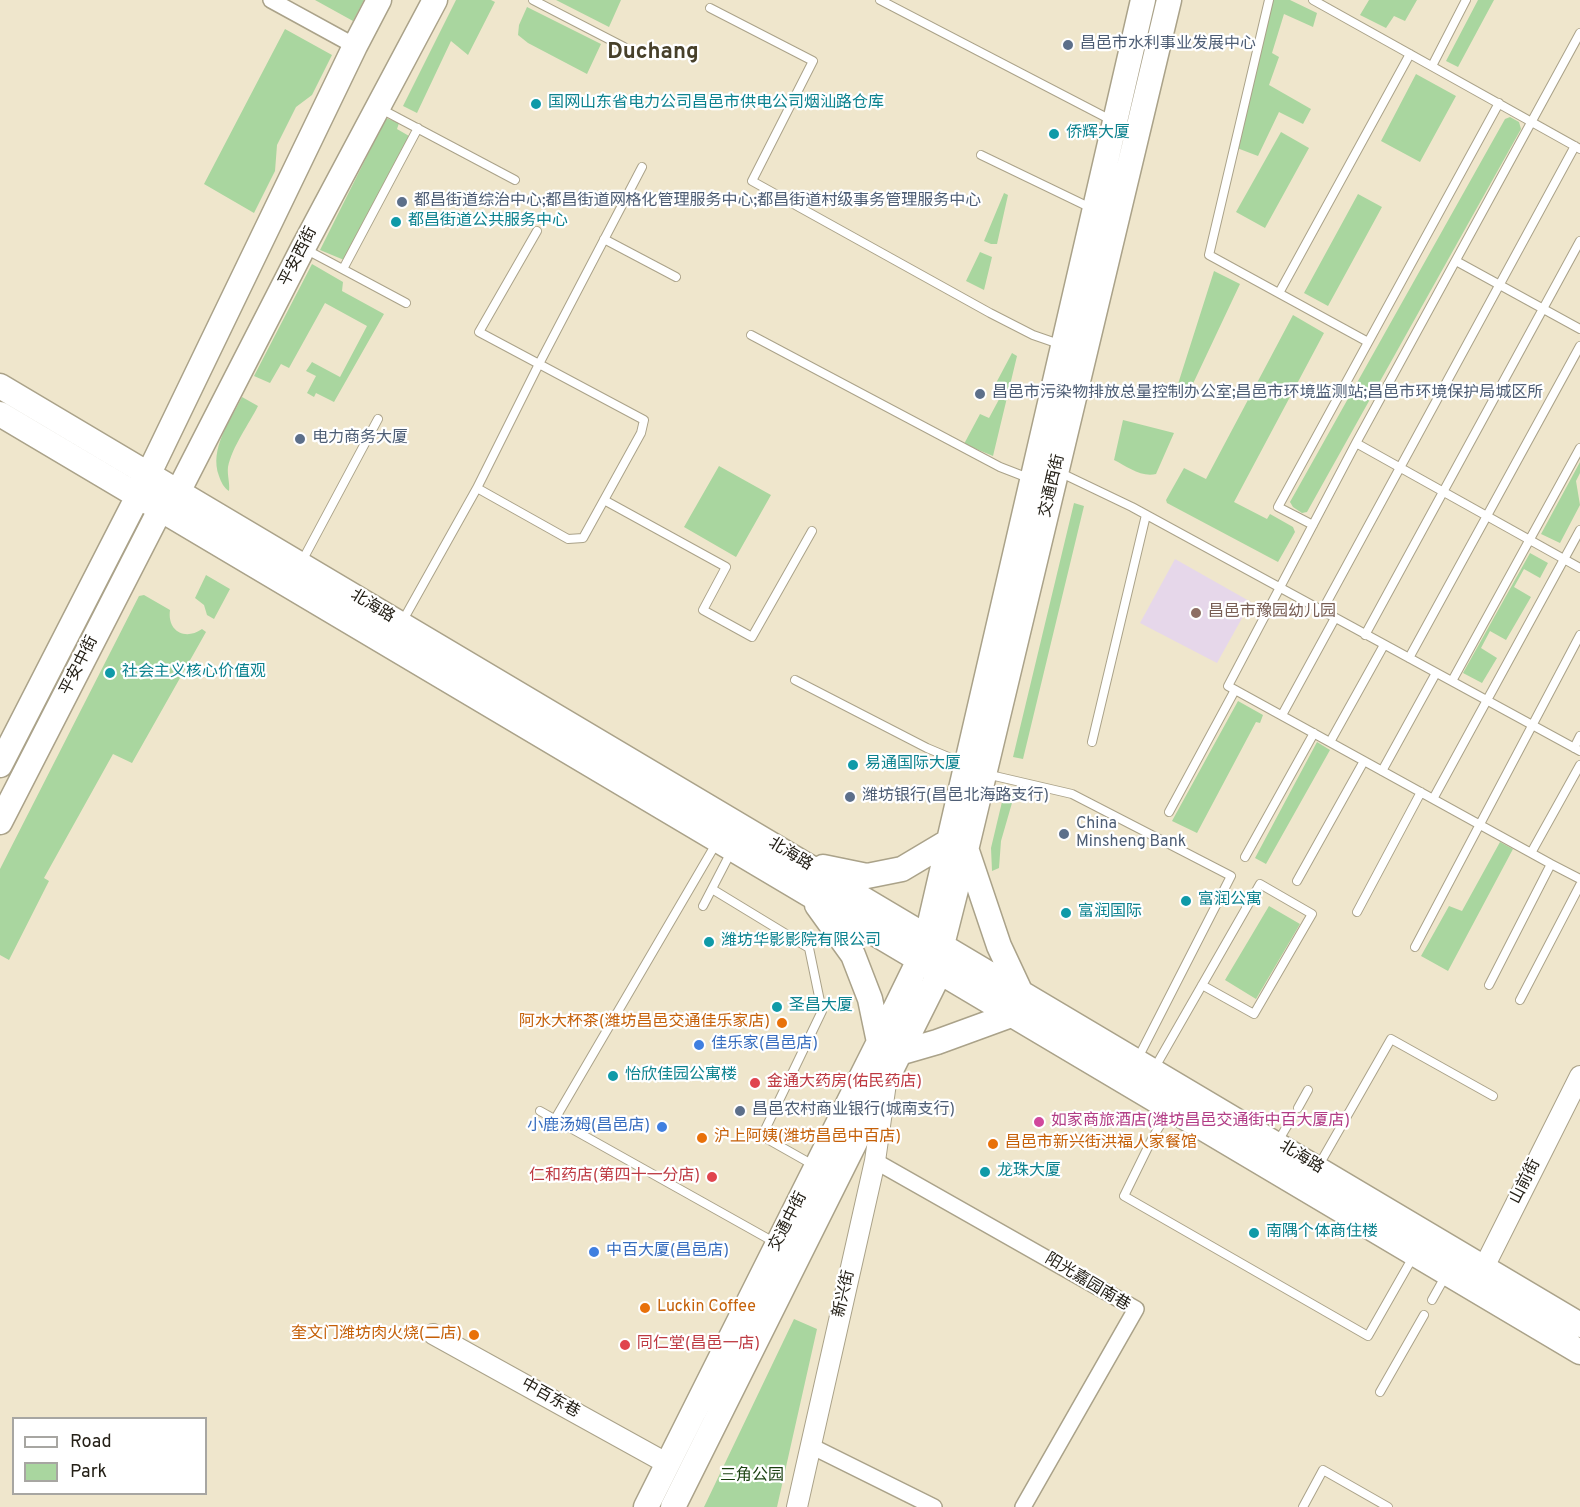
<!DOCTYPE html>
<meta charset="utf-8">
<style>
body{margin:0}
#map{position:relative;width:1580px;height:1507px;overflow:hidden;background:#efe6cc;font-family:Overpass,sans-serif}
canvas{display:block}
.legend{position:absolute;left:12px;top:1417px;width:195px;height:78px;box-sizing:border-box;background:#fff;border:2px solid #a7a6a2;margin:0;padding:8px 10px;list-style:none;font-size:18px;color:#242017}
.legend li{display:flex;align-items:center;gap:12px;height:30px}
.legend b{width:30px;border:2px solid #a7a6a2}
</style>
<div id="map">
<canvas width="1580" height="1507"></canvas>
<ul class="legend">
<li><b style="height:8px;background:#fff"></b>Road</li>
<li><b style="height:16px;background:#a9d69f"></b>Park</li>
</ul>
</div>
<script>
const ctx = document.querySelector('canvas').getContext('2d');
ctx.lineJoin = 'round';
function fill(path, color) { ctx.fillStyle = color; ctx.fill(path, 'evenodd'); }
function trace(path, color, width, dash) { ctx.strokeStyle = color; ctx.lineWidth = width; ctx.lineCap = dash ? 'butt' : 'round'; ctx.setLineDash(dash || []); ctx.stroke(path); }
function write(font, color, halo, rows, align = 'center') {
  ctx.font = font + ' Overpass,"Noto Sans SC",sans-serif'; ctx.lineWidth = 4.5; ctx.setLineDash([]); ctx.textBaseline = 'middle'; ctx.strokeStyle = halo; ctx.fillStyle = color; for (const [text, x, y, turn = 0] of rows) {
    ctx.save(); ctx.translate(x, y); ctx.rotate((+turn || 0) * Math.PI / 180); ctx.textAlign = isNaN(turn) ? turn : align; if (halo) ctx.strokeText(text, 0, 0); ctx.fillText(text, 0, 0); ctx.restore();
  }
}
fill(new Path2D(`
 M1175,559L1251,602L1217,663L1140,623Z`), '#e6d7ea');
fill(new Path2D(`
 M315,0H364L353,21Z
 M456,0H491L495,2L468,55L451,41L417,113L403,106Z
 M556,0H621L609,27Z
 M1273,0H1290L1317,13L1313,27L1284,14L1272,53L1279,57L1269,85L1311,109L1303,124L1279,112L1258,156L1237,148Z
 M1369,0H1417L1405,21L1394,16L1386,28L1360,15Z
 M1478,0H1494L1458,67L1446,61Z
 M527,7L601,44L587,74L528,43L518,35L519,25Z
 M285,29L332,55L312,95L296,107L277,145L275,171L254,213L204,184Z
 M1416,74L1456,96L1420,162L1381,141Z
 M1510,117L1519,122L1521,129L1307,512L1302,513L1293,507L1290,502L1505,119Z
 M386,118L399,123L397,129L409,136L344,260L320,250Z
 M1281,132L1309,148L1265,228L1236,212Z
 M1004,193L1008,195L997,244H991L984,241Z
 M1358,194L1382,207L1328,306L1304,293Z
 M980,252L992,257L984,290L966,281Z
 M312,264L343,282L342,291L384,314L334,402L316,393L314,397L307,393L316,376L306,371L312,362L340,377L367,326L325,303L289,368L281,364L270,383L254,376Z
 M1214,271L1240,284L1190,390L1178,384Z
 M1293,315L1324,333L1234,502L1267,519L1270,514L1293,527L1295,532L1278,562L1167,503L1166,500L1184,468L1206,479Z
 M1012,353L1017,356L993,456L964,444L980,414L989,418L1004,390L995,385Z
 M242,397L258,406C249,424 232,447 228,467C227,475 230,483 229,491C224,488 221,482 219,476C209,449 230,421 242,397Z
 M1123,420L1174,433L1156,474C1142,478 1126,466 1114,460Z
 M1580,462V473L1576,481L1580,505L1560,543L1541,534Z
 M719,466L771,495L736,557L684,527Z
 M1074,503L1084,506L1023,759L1013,757Z
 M1530,553L1548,563L1540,578L1524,569L1514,587L1531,597L1506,640L1490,631L1481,648L1497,658L1482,683L1463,673Z
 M206,575L230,589L214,619L207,615L204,605L195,598Z
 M144,595L170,610C167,631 185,641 202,629L206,632L132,763L113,754L44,878L49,881L9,960L0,955V869L139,596Z
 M1238,701L1263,715L1260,723L1256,722L1197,833L1172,821Z
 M1317,742L1330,750L1266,864L1255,858Z
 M1006,785L1016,789L1001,841L999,868L992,871L991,848Z
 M1500,842L1513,849L1448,971L1421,956L1449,906L1462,911Z
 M1269,906L1300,924L1256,999L1225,980Z
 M794,1319L817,1329L777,1507H704Z`), '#a9d69f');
const service = new Path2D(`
 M533,0L624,47
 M880,0L1111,120
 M1269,0L1209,255L1368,342
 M1313,0L1580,149
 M710,8L813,61L752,181L990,313L1033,335L1062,345
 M1580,33L1356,443L1228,686L1551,864L1580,879
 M1432,66L1466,0
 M381,109L515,180
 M981,155L1091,208
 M604,239L676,277
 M305,249L406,303
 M1456,261L1580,329
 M343,269L418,128
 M1279,293L1410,54
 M751,335L1000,467L1031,479
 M1356,443L1580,568
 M1061,473L1132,507L1580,751
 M477,488L568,539L583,538L641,433L644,420L479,332L537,231
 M604,500L726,567L703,610L752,637L812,531
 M1313,525L1278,507L1499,103
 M301,563L378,419
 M1322,611L1575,146
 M402,622L477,488L539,364L642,167
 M1365,635L1580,241
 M1409,658L1580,346
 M795,680L927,748L965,764
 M1452,681L1580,448
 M1282,715L1335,618
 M1092,742L1146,515
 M1330,742L1384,645
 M1574,748L1580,736
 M1382,771L1436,673
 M986,774L1072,794L1231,876L1137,1060
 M1433,799L1580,530
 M1169,812L1235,690
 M1531,853L1580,765
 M1245,857L1314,733
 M1297,881L1364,761
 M712,889L809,948L822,1011L762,1136L815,1166
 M703,906L731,852
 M1357,912L1421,792
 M1415,947L1580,635
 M1489,985L1551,864
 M1520,1000L1580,885
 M1154,1069L1260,884L1312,914L1254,1014L1202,985
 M1298,1108L1308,1090
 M1169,1110L1152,1139L1124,1196L1368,1336L1413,1257
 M540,1111L774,1242
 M555,1119L717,842
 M1277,1143L1290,1121
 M1319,1165L1391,1039L1493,1096
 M1432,1300L1446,1275
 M1380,1392L1424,1315
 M1303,1507L1323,1470L1388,1507`);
const minor = new Path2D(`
 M271,0L355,46
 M875,1161L1136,1309L1023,1507
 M811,1446L934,1507`);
const tertiary = new Path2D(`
 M1477,1281L1580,1076
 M433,1334L668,1464
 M797,1507L875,1161L885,1090`);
const primary = new Path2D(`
 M0,386L1580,1325
 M0,414L1580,1352
 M0,765L138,496L355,46L379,0
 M0,822L160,510L178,492L303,248L435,0
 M967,851L999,946L1020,991
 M823,867L867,876L902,869L949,841
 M817,905L853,955L870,999L879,1042
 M899,1053L937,1042L1011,1015
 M646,1507L879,1042L919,960L927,936L1143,0
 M673,1507L940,972L942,945L966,850L1169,0`);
trace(service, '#aaa289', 10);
trace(minor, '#aaa289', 18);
trace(tertiary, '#aaa289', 22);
trace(primary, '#aaa289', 27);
trace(service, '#fff', 8);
trace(minor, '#fff', 15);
trace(tertiary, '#fff', 20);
trace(primary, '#fff', 24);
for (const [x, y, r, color] of [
 [1068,45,6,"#5c6f8a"],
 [536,104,6,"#0f9aa8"],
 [1054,134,6,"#0f9aa8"],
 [402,202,6,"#5c6f8a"],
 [396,222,6,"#0f9aa8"],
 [980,394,6,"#5c6f8a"],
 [300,439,6,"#5c6f8a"],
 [1196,613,6,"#8d6e63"],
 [110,673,6,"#0f9aa8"],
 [853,765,6,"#0f9aa8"],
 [850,797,6,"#5c6f8a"],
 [1064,834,6,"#5c6f8a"],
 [1186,901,6,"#0f9aa8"],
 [1066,913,6,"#0f9aa8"],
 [709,942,6,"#0f9aa8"],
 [777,1007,6,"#0f9aa8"],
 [782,1023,6,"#e8710a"],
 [699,1045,6,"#3f7fe0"],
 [613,1076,6,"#0f9aa8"],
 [755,1083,6,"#e0444e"],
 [740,1111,6,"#5c6f8a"],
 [1039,1122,6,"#d1479c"],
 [662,1127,6,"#3f7fe0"],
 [702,1138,6,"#e8710a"],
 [993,1144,6,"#e8710a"],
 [985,1172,6,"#0f9aa8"],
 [712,1177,6,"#e0444e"],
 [1254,1233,6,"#0f9aa8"],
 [594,1252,6,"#3f7fe0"],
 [645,1308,6,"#e8710a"],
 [474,1335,6,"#e8710a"],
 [625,1345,6,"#e0444e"]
]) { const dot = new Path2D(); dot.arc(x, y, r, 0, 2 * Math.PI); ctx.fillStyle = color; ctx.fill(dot); trace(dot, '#fff', 2); }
write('16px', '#4e5e75', '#fff', [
 ["昌邑市水利事业发展中心",1080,45],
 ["都昌街道综治中心;都昌街道网格化管理服务中心;都昌街道村级事务管理服务中心",414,202],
 ["昌邑市污染物排放总量控制办公室;昌邑市环境监测站;昌邑市环境保护局城区所",992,394],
 ["电力商务大厦",312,439],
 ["潍坊银行(昌邑北海路支行)",862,797],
 ["China",1076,825],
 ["Minsheng Bank",1076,843],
 ["昌邑农村商业银行(城南支行)",752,1111]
], 'left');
write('16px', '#0d838f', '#fff', [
 ["国网山东省电力公司昌邑市供电公司烟汕路仓库",548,104],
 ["侨辉大厦",1066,134],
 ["都昌街道公共服务中心",408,222],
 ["社会主义核心价值观",122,673],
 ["易通国际大厦",865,765],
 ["富润公寓",1198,901],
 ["富润国际",1078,913],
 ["潍坊华影影院有限公司",721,942],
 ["圣昌大厦",789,1007],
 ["怡欣佳园公寓楼",625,1076],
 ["龙珠大厦",997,1172],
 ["南隅个体商住楼",1266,1233]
], 'left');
write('16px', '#242017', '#fff', [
 ["平安西街",299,257,-63],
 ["交通西街",1053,486,-77],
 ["北海路",372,607,31],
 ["平安中街",80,666,-63],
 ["北海路",790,855,31],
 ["北海路",1301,1158,31],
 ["山前街",1526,1182,-63],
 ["交通中街",789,1222,-63],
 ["阳光嘉园南巷",1087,1283,31],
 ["新兴街",845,1294,-77],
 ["中百东巷",550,1399,29]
]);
write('16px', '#785e54', '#fff', [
 ["昌邑市豫园幼儿园",1208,613]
], 'left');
write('16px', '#c56008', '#fff', [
 ["阿水大杯茶(潍坊昌邑交通佳乐家店)",770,1023,"right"],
 ["沪上阿姨(潍坊昌邑中百店)",714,1138],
 ["昌邑市新兴街洪福人家餐馆",1005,1144],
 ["Luckin Coffee",657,1308],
 ["奎文门潍坊肉火烧(二店)",462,1335,"right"]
], 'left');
write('16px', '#366cbe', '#fff', [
 ["佳乐家(昌邑店)",711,1045],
 ["小鹿汤姆(昌邑店)",650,1127,"right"],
 ["中百大厦(昌邑店)",606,1252]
], 'left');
write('16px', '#be3a42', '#fff', [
 ["金通大药房(佑民药店)",767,1083],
 ["仁和药店(第四十一分店)",700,1177,"right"],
 ["同仁堂(昌邑一店)",637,1345]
], 'left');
write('16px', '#b23c85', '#fff', [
 ["如家商旅酒店(潍坊昌邑交通街中百大厦店)",1051,1122]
], 'left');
write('16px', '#183f0e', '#fff', [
 ["三角公园",752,1477]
]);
write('bold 22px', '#47402a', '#fff', [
 ["Duchang",653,54]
]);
</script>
